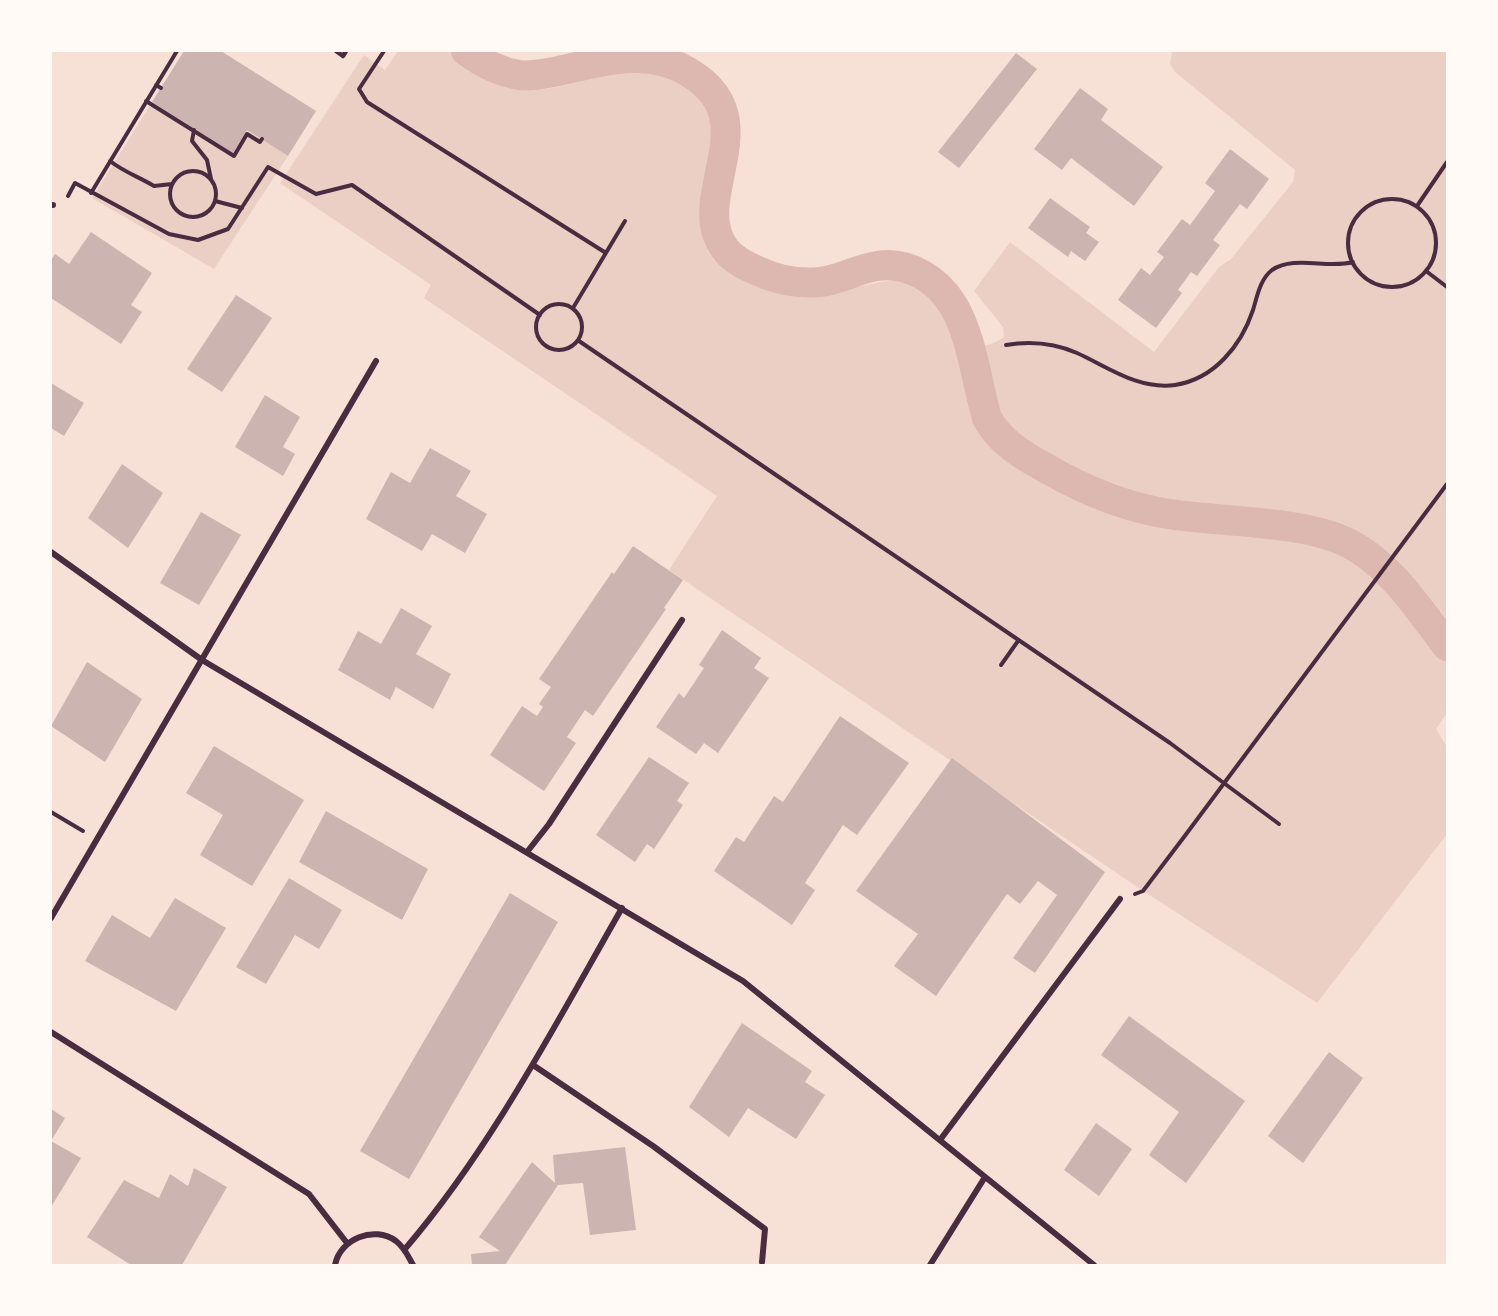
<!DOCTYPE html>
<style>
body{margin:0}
#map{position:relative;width:1498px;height:1316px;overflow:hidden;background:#f7e1d7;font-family:"DejaVu Sans",sans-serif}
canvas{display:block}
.frame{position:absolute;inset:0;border:52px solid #fffaf5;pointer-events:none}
</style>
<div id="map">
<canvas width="1498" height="1316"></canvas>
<div class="frame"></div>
</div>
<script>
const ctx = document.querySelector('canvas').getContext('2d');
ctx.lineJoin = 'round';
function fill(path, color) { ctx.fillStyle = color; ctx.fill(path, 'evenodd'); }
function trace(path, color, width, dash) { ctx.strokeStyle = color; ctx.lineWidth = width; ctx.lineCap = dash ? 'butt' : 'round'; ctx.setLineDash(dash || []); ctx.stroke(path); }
fill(new Path2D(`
 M398,51C412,51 435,47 448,51C454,53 461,61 466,64C485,77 510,91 533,90C584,88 629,53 678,81C687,86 697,93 702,102C740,160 642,253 767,289C783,294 804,296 821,294C871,290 928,251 954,322C957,332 958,343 960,353L994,343L1004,337L1003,327L974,291L1010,242L1154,352L1219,267L1231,259L1293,182L1295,170L1175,72L1170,64L1172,51H1447V713L1436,729L1447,747V834L1317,1003L1143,891L669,570L717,496L424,298L431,285L280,183L364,55L385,70Z
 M152,102L233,153L247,130L288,156L214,269L92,198Z`), '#ebcfc5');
trace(new Path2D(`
 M466,51C481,62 500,72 519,75C533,77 546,73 559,71C598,62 641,49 679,67C776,114 685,196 725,249C733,260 746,266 758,271C777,280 800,284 820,282C840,280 857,269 877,266C908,261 937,279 953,305C973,339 976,381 987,418C999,441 1022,455 1044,467C1085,491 1129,509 1176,515C1226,522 1307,521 1350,544C1392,566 1419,610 1447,646`), '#dcb8b0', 30);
fill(new Path2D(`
 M184,51H221L316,111L288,156L247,130L233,153L152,102Z
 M1016,53L1037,69L959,168L938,152Z
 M1080,88L1108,109L1101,120L1163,167L1134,206L1071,158L1062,170L1034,149Z
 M1230,149L1269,179L1247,209L1240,204L1213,240L1220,245L1197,276L1191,272L1178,290L1182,293L1156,328L1118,300L1141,268L1150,275L1164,257L1157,252L1182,219L1190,225L1215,191L1205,183Z
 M1050,198L1090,227L1086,233L1099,242L1085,261L1071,251L1068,257L1028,228Z
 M91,232L152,273L131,305L142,312L121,344L51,298V260L55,254L69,264Z
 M236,295L272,318L222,392L187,369Z
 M51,383L84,403L64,436L51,428Z
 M265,395L300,417L283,447L295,454L283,476L235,447Z
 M430,448L471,471L456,496L487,514L465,553L432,534L422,551L366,519L391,472L410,483Z
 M122,464L163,493L128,548L88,518Z
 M201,512L241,535L199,605L160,583Z
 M633,546L683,580L664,608L666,609L593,716L585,710L567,737L576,743L544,791L490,755L522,706L537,716L543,707L539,704L551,687L539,679L612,572L614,574Z
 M401,608L432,626L416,654L451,674L433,709L396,687L390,700L338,670L358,631L381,644Z
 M722,630L761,658L754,668L769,678L718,753L704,743L696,754L656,727L679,693L684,698L704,668L699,665Z
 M87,662L142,699L105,762L51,726Z
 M840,716L909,763L857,835L843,825L805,883L815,890L792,925L714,871L736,837L744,842L774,796L783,802Z
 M214,746L304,800L252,886L200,855L223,815L186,793Z
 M649,757L689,783L677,801L683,805L654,849L647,844L635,862L596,835Z
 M952,758L1105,872L1035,973L1013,958L1057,895L1038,881L1020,904L1007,894L936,996L894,966L918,934L856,891Z
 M326,811L428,869L402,920L299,862Z
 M289,878L342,910L319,949L295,935L266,984L236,967Z
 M510,893L558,922L409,1179L360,1151Z
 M175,898L226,928L176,1011L85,961L112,915L150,938Z
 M1129,1016L1245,1101L1186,1183L1149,1155L1179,1112L1101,1055Z
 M742,1023L812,1071L805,1082L825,1095L796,1139L748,1108L729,1137L689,1107Z
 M1329,1052L1363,1078L1303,1163L1268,1136Z
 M51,1109L65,1118L51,1141L81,1158L51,1207Z
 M1096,1123L1132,1149L1099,1196L1064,1170Z
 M625,1147L636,1230L590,1235L583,1183L558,1185L505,1265H472L471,1254L500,1251L479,1237L532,1162L555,1183L553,1155Z
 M194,1168L227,1187L182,1265H131L87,1237L124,1180L159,1198L170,1174L188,1186Z`), '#ccb4b1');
trace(new Path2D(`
 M384,51L359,89L367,102L606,253
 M156,85L161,88
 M146,101L234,156L247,134L260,142L262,139
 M194,130L192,141L207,160L211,179
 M110,161C124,172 139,177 154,186L172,184
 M170 194a23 23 0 1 1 46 0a23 23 0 1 1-46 0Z
 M91,193L177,51
 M68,196L75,183L169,234L198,240L228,229L268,167L316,194L352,185L540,315
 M1348 243a44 44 0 1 1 88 0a44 44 0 1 1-88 0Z
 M215,201L242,208
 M1417,206L1447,162
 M1426,271L1447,287
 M536 327a23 23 0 1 1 46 0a23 23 0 1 1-46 0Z
 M573,308L625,221
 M579,341L1170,743L1279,824
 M1006,345C1030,341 1054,343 1077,353C1108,367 1138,390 1175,385C1214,379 1241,346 1253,310C1257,297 1260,279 1272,270C1294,255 1328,269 1353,262
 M1001,665L1018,641
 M51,812L83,831
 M1135,894L1143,891L1184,837L1447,484`), '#4a2c40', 4);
trace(new Path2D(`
 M336,51L343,56L346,51`), '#4a2c40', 4.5);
trace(new Path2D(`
 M51,205H53
 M51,552L202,660L743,981L1094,1265
 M527,852L549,824L682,620
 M51,918L376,361
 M51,1032L309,1194L347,1243
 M533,1065L653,1146L765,1229L762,1262
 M940,1140L1120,899
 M405,1249C492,1147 555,1025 622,908
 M335,1265C340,1239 374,1225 396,1241C405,1248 408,1256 413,1265
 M930,1265L985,1177`), '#4a2c40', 6);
</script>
